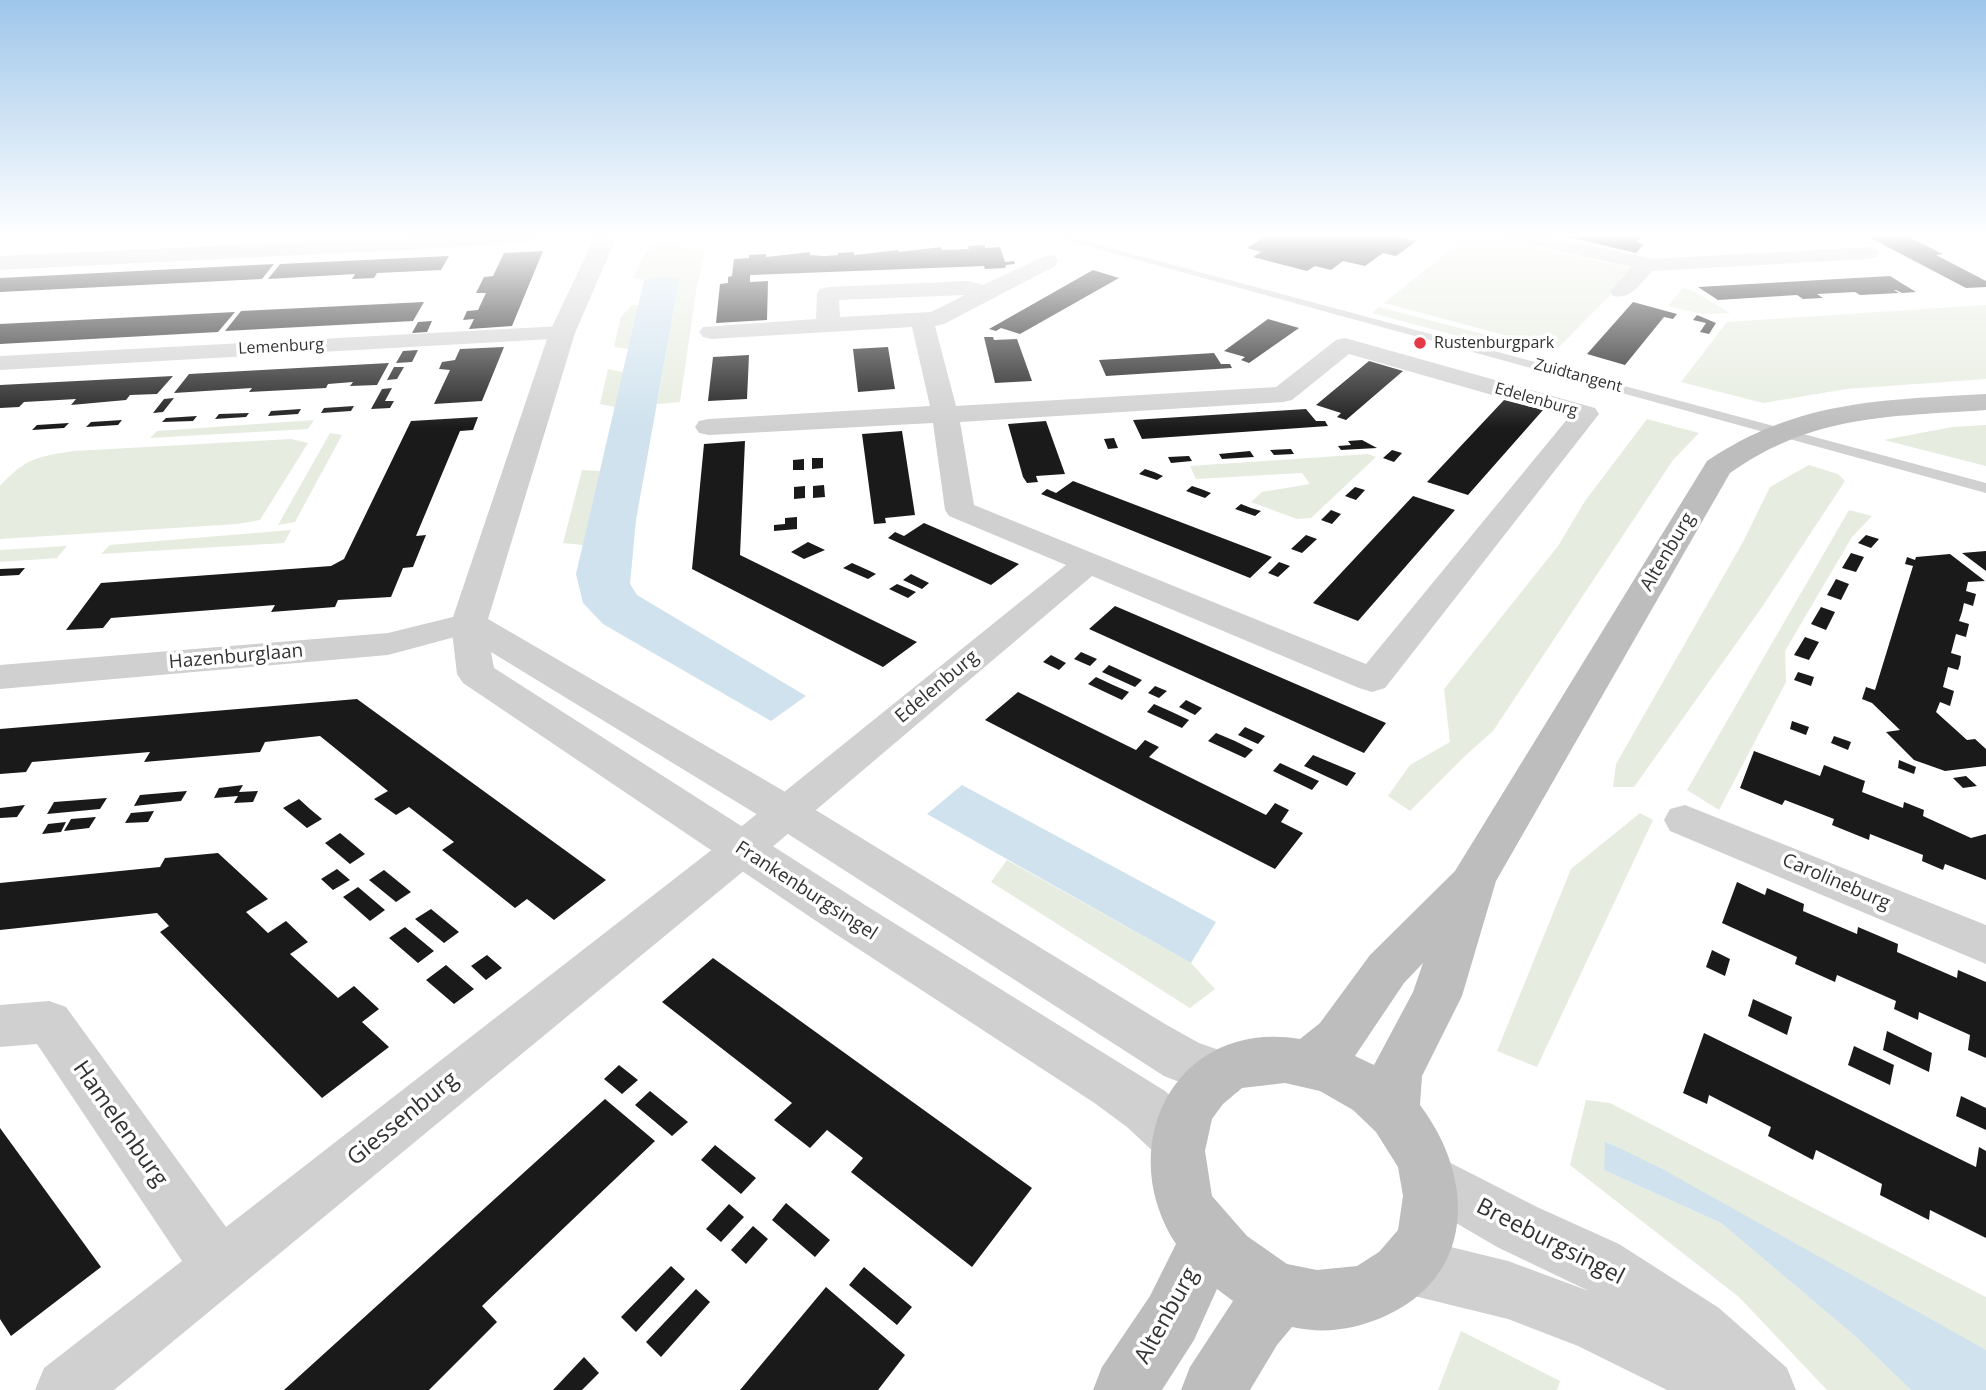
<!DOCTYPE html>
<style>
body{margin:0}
canvas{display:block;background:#fff}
</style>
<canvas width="1986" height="1390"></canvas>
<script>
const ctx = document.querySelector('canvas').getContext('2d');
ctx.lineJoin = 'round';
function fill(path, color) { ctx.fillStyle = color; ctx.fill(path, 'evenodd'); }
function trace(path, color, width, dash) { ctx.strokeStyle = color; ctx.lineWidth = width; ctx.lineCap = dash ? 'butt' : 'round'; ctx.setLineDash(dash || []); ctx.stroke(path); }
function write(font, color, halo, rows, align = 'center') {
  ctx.font = font + ' "Open Sans",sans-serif'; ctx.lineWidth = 7; ctx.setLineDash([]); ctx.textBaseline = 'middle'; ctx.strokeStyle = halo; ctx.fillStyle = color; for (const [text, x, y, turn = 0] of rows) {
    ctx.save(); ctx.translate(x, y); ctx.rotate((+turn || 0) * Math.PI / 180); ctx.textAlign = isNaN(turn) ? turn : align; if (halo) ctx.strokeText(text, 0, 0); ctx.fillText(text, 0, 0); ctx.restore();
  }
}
fill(new Path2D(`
 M1470,234H1476L1636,269L1557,349L1384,303Z
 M667,242L705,251L696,292L680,402L657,404L679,280L654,277L644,280L632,278L650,245Z
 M1683,288L1693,291L1730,313L1703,314L1668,306Z
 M632,305H639L629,349L614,347L621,317Z
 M1986,305V379L1846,389L1763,403L1681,382L1727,322Z
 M1379,307L1498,338L1491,345L1372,313Z
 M608,369L623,372L615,407L600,404Z
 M1647,419L1699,433L1673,460L1493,731L1465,756L1410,811L1388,796L1410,765L1450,742L1444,689L1558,546L1585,501Z
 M314,420L308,429L150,438L157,431Z
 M1986,425V466L1884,440L1952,427Z
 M330,433L342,435L295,522L278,525Z
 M291,439L308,443L260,520L237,524L0,539V486C26,458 36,457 74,451Z
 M1368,454L1376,457L1311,518L1297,519L1251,502L1262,492L1310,484L1302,473L1196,479L1190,466Z
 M1809,465L1838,474L1845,481L1760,610L1634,787H1613L1616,764L1743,542L1770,487Z
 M582,470L600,471L583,545L563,543Z
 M1849,510L1872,516L1852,537L1785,651L1786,682L1719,810L1687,790Z
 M291,530L284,543L101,554L110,545Z
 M67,546L57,558L0,562V550Z
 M1640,813L1653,820L1537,1067L1497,1051L1571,869Z
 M1007,860L1191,963L1215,989L1190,1008L991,882Z
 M1586,1100L1610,1103L1986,1297V1352L1606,1141L1604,1170L1721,1223L1855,1336L1911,1390H1827L1739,1297L1570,1165Z
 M1461,1331L1560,1381L1557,1390H1438Z`), '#e6ecdf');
fill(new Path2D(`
 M654,277H670L679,280L636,520L630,584L637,595L806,696L771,721L603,624L583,603L576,574L644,280Z
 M962,785L1216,922L1191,963L927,814Z
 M1605,1141L1664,1170L1986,1350V1390H1911L1855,1336L1721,1223L1604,1170Z`), '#cfe2ee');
fill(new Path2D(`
 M1256,234H1384L1417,241L1396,256L1383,253L1365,266L1343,261L1331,270L1315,266L1307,271L1253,257L1261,252L1247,248L1265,237Z
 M1556,234H1645L1636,242L1644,244L1636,253Z
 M1863,234H1902L1943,254L1936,255L1986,281V287L1966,288Z
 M985,245V248L1000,247L1005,262L1014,261L1015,264L1006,265L1005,268L985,269L984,266L750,275V282L768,281L767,320L716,323L720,284L728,283V277L732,276L734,259L749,258V255L766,254V257L810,252V255L825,256L838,255V253L854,252V255L898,250L899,252L941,247L942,250L969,249L968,246Z
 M543,251L512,326L469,329L474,319L463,320L467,311L478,310L486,293H476L484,277L493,276L504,253Z
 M449,256L441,270L377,273L374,278L352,279L355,274L268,279L280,264Z
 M274,264L262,279L0,292V278Z
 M1093,270L1119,278L1020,334L1001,328L996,331L989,329Z
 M1890,276L1916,292L1902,293L1896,290H1894L1899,293L1860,295L1855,292L1817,294L1823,298L1803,299L1797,295L1718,300L1698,287Z
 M424,302L413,321L225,331L241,311Z
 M1633,302L1677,314L1673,319L1664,317L1625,365L1587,354Z
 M235,312L218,332L0,344V324Z
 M1697,315L1716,323L1709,334L1700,332L1706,323L1693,320Z
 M1268,319L1299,328L1249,363L1241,360L1245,357L1224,351Z
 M432,321L427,332L412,333L418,322Z
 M984,337H993L994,340L1017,339L1032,381L995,383Z
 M504,347L482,401L434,404L450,370L439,369L442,362L455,360L460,349Z
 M888,347L895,389L858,392L853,349Z
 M418,350L412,362L396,363L403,351Z
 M1214,353L1221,364H1230L1232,368L1106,376L1099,360Z
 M749,355L747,399L708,401L713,357Z
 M1369,361L1403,371L1346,420L1337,417L1341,413L1316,405Z
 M389,363L377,385L350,386L353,382L328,384L326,388L249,392L252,388L174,393L189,374Z
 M394,367H404L397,379L387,380Z
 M173,376L157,394L130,395L126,400L71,405L76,399L24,402L19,407L0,408V385Z
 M392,388L385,401H394L390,408L371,409L382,389Z
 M174,398L163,412L153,413L164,399Z
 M1504,400L1543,410L1468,495L1427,482Z
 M354,406L351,411L321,413L324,408Z
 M301,409L298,414L268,416L271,411Z
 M1306,409L1316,421H1325L1328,426L1142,439L1133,420Z
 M249,413L246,417L215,419L219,414Z
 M197,416L193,421L162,422L166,418Z
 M478,417L473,430L460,431L416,536L426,535L413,567L403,568L391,597L338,600L335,607L271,612L275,605L111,618L103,628L66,630L101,583L331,566L344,559L411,421Z
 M122,420L118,425L86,427L91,422Z
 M1046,421L1065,474L1036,476L1038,482L1027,483L1023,477L1008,424Z
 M69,423L64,428L32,430L37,425Z
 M902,431L915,515L885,518L886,523L874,524L862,434Z
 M1114,438L1118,448L1108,449L1104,439Z
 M1362,440L1377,448L1341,450L1338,446L1351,445L1348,441Z
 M745,441L740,555L917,642L883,667L692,569L704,444Z
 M1291,449L1294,454L1274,455L1270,450Z
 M1392,450L1402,453L1394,462L1383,458Z
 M1250,451L1254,457L1222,459L1219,454Z
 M1189,456L1192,461L1171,463L1168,457Z
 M812,458H823V468L812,469Z
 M804,459V470H793V460Z
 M1145,469L1154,472L1163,476L1157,480L1139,474Z
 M1073,481L1120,499L1272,557L1250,578L1041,494L1047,489L1056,493Z
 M824,485L825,497L813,498V486Z
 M805,486V498L794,499V487Z
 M1192,486L1201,489L1211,493L1205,498L1186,491Z
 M1355,487L1365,490L1356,500L1345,496Z
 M1413,496L1455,510L1358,621L1313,603Z
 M1241,504L1251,508L1261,511L1255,516L1235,509Z
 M1331,510L1341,514L1332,524L1321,520Z
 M797,517V529L774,531V525L785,524V518Z
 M924,523L993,553L1019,564L991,585L888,538L895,532L904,536Z
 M1306,535L1317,539L1302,553L1291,549Z
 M1866,535L1879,539L1871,548L1858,543Z
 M808,542L825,550L804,559L791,552Z
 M1986,551V571L1962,553Z
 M1851,553L1864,557L1856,572L1842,568Z
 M1950,554L1985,581L1968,582L1966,591L1976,594L1973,606L1964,603L1962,612L1959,621L1969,624L1966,637L1956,634L1951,653L1961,656L1960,664L1958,670L1948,667L1943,687L1954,691L1950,706L1940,702L1936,712L1967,740L1975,739L1986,749V766L1945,771L1914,760L1886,732L1900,730L1872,703L1862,699L1866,687L1875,690L1913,566L1905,564L1907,557L1915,560L1916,557Z
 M1279,562L1290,566L1278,577L1268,573Z
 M852,563L870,571L876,574L868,579L843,568Z
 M25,568L19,575L0,576V569Z
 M911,574L929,583L922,589L903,580Z
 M1836,579L1849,584L1841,600L1827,595Z
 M897,584L909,589L916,592L908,598L889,589Z
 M1115,606L1171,630L1386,723L1364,753L1089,629Z
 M1821,607L1835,612L1826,630L1811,624Z
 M1805,637L1819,642L1809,660L1794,655Z
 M1081,652L1097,659L1090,666L1074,659Z
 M1051,655L1066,663L1059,670L1043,662Z
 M1109,665L1142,680L1135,687L1102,672Z
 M1798,672L1814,677L1811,686L1794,680Z
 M1096,677L1113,685L1129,692L1122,700L1088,684Z
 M1155,686L1167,691L1159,698L1148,693Z
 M1018,692L1136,750L1145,740L1159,747L1149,757L1266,815L1275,803L1289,810L1281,822L1303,833L1275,869L985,720Z
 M357,699L606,880L554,920L527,899L515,908L442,850L454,842L409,807L396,815L374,799L388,791L320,736L265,742L260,752L144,762L150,752L32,762L26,772L0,774V729Z
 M1186,700L1202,708L1195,715L1179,707Z
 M1154,704L1172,712L1189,720L1182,728L1147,712Z
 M1792,721L1809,727L1806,735L1790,729Z
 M1245,727L1265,736L1258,744L1238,735Z
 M1216,733L1235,741L1253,750L1245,758L1208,741Z
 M1834,736L1851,742L1848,750L1831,743Z
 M1754,751L1820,776L1824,765L1865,781L1862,792L1903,808L1904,802L1924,810L1923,816L1971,838L1986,834V880L1945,864L1943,870L1922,861L1923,855L1870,834L1869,840L1832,825L1834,819L1785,800L1782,805L1740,788Z
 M1313,755L1356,773L1347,786L1304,766Z
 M1899,760L1916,767L1914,774L1898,768Z
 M1280,763L1319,781L1312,790L1273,771Z
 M1966,776L1977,786L1963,788L1953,778Z
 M243,785L239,792L258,791L253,802L234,803L238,796L214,798L219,788Z
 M187,791L181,801L134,806L140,795Z
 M107,798L100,809L47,814L54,802Z
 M299,799L310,809L322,819L307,828L283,808Z
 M25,805L17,817L0,818V808Z
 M154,811L148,822L125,823L131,813Z
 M96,817L89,828L64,831L71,819Z
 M66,822L61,832L42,834L48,824Z
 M340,833L352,843L365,854L350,864L325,843Z
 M218,853L268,899L246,912L268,933L286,921L308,942L290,954L338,998L354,986L379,1009L362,1022L389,1047L322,1098L160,932L169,926L157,913L0,930V883L160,867L165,858Z
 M337,869L350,880L333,890L321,879Z
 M384,870L411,892L396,902L369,880Z
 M1737,882L1765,895L1767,888L1804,904L1803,911L1857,934L1858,927L1898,944L1897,952L1957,978L1958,970L1986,982V1058L1968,1050L1970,1035L1919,1012L1918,1020L1894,1009L1896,1001L1837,975L1835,982L1795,964L1797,957L1722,923Z
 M358,887L385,910L370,921L343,897Z
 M431,909L459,932L444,943L415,919Z
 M405,927L434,951L418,963L389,938Z
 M1712,950L1730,959L1725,976L1706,967Z
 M487,955L502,968L486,980L471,966Z
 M713,958L1032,1188L972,1267L851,1172L863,1158L827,1130L810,1148L774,1120L792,1103L662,1002Z
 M446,965L474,989L454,1004L426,980Z
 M1753,999L1792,1017L1787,1035L1748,1016Z
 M1887,1031L1932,1053L1929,1072L1883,1050Z
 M1704,1033L1976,1167L1979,1147L1986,1151V1238L1930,1210L1929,1220L1880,1195L1882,1184L1816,1150L1813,1160L1768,1136L1771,1127L1709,1095L1707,1104L1683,1093Z
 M1854,1046L1894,1065L1890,1085L1848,1065Z
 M619,1065L638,1080L622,1094L604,1079Z
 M650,1091L688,1122L672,1136L635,1105Z
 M1961,1096L1986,1108V1130L1956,1116Z
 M605,1099L655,1141L482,1306L497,1322L429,1390H284Z
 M0,1128L101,1267L11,1336L0,1319Z
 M715,1145L756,1178L741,1194L701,1160Z
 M786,1203L830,1240L815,1257L772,1220Z
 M729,1204L744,1217L721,1242L706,1229Z
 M753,1226L768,1239L746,1264L731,1250Z
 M671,1266L685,1279L636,1332L621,1317Z
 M864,1267L912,1307L897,1325L849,1285Z
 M826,1287L905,1355L878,1390H740Z
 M696,1289L710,1302L661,1357L646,1342Z
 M584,1357L599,1373L582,1390H553Z`), '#1a1a1a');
fill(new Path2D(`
 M1043,234H1058L1986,483V493Z`), '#d0d0d0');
fill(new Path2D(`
 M584,234H605L602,238H587Z
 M1499,234H1535L1653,259L1869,247L1876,249L1880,253L1876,257L1869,259L1652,271C1641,283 1631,300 1613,296L1610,291L1632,267L1509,240L1502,238Z
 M1047,255L1055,256L1058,261L1055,266L944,324L935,326L956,406L1276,387L1336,340L1345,338L1595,408L1599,414L1385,688L1372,692L1359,688L1092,576L757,860L114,1390H35L44,1368L182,1261L37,1044L0,1047V1005L49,1001L66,1007L226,1227L727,838L1066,565L949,516L945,510L933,423L709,435L699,433L695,427L699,421L709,419L930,406L912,327L711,339L703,337L699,332L703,327L816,319L817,294L820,289L828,287L969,281L983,285ZM965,295L931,312L840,317L839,300ZM1349,354L1569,417L1366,664L974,505L960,422L1283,402L1292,400Z
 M562,326L570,328L574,333L570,338L0,370V356Z
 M469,613L481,616L486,623L481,630L388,655L0,689V665L388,633Z
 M1685,805L1986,925V964L1670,831L1664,820L1670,809Z
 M1429,1152L1537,1207L1619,1244L1719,1308L1787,1368L1796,1390H1667L1578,1346L1508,1319L1410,1295L1390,1286L1381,1266L1390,1246L1410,1237L1508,1261L1589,1291L1497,1247L1410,1196L1402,1178L1410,1160Z`), '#d0d0d0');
fill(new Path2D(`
 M472,234H546L543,239L535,240L461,247L0,270V256Z
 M581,234H611L614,238L613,245L575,333L488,619L801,801L1165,1024L1199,1043L1239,1057L1246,1074L1239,1091L1220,1098L1164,1076L771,823L491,652L494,668L865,905L1165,1091L1196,1120L1204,1138L1196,1156L1177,1164L1158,1156L1127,1127L1093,1102L831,931L463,683L457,674L451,623L549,333L591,245L592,241Z`), '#d0d0d0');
fill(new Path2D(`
 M1986,394V410C1888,417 1814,414 1730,473L1496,881L1462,996L1422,1076L1420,1105C1476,1179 1476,1278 1381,1318C1351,1330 1324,1334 1292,1327L1277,1345L1250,1390H1181L1190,1367L1233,1301L1217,1289L1194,1340L1162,1390H1093L1102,1367L1150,1296L1176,1244C1112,1145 1176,1018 1300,1039L1320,1023L1370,955L1455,871L1707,461C1798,400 1881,400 1986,394ZM1423,963L1413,992L1374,1065L1355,1056L1404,983ZM1285,1083L1320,1091L1353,1110L1376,1132L1398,1167L1403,1196L1398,1230L1379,1252L1357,1266L1317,1270L1287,1264L1247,1236L1212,1196L1205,1151L1212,1119L1223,1104L1242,1088Z`), '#bdbdbd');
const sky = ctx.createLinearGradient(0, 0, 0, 428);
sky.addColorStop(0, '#9ec6ea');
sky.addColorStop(0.55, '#fff');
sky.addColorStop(1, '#ffffff00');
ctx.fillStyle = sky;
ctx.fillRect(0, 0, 1986, 428);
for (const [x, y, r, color] of [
 [1420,343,7,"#e63946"]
]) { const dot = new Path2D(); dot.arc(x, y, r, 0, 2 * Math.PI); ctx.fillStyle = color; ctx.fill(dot); trace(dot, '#fff', 2.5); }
write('16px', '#333', '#fff', [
 ["Rustenburgpark",1434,343]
], 'left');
write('16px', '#333', '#fff', [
 ["Lemenburg",281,347,-3],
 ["Zuidtangent",1578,376,15],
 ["Edelenburg",1536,400,16]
]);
write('19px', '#333', '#fff', [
 ["Altenburg",1668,552,-59],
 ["Hazenburglaan",236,657,-5],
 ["Edelenburg",937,687,-40],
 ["Carolineburg",1836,882,23],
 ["Frankenburgsingel",806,891,33]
]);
write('23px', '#333', '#fff', [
 ["Giessenburg",403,1119,-39],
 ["Hamelenburg",120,1124,55],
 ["Breeburgsingel",1550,1242,27],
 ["Altenburg",1167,1316,-61]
]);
</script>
